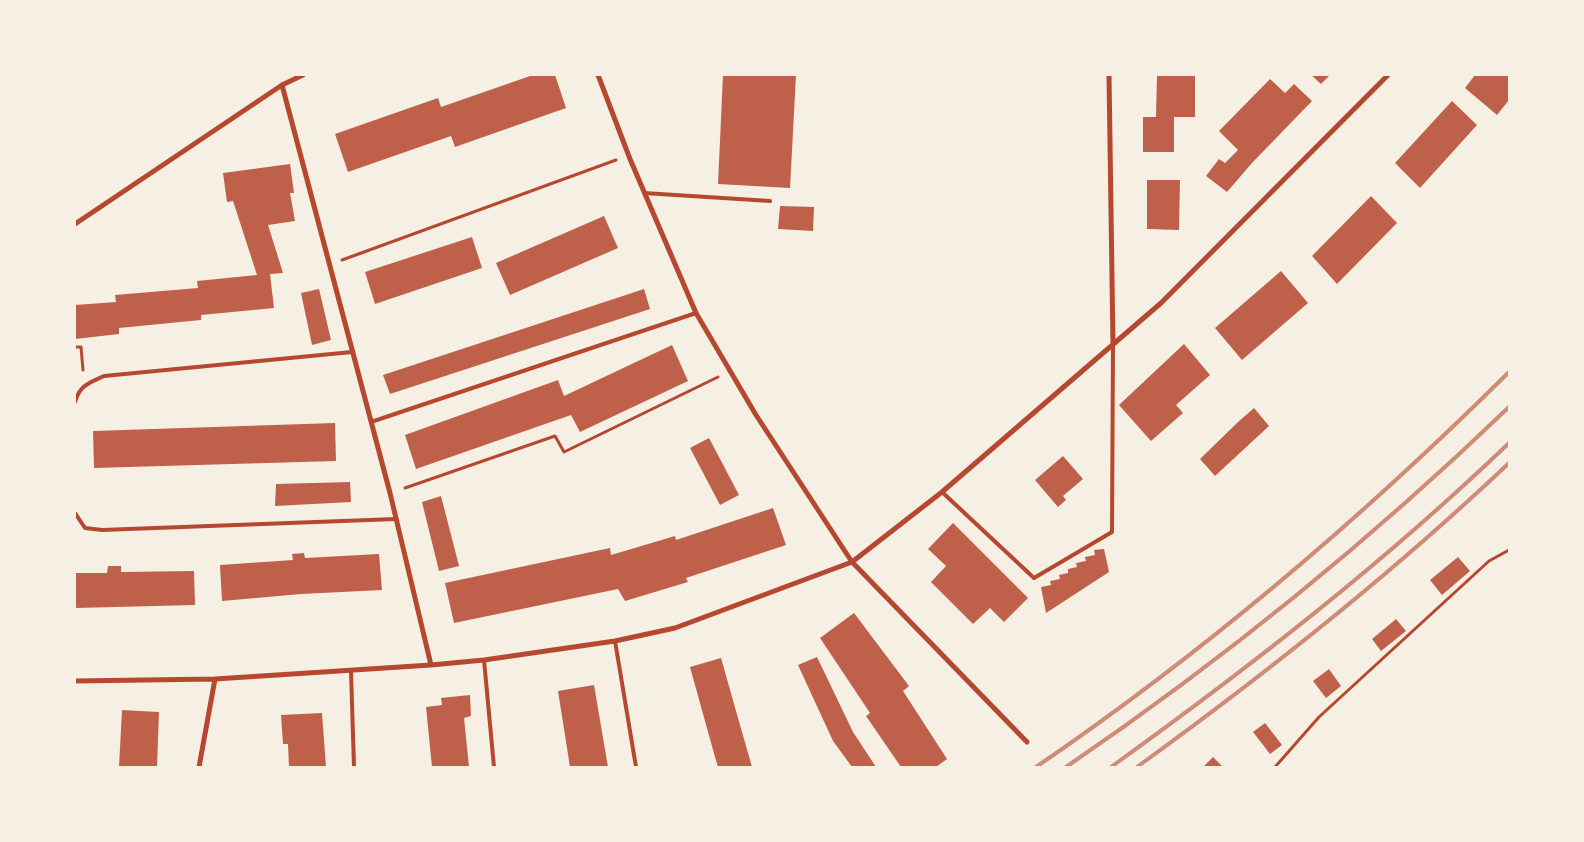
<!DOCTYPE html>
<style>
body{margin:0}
#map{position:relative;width:1584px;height:842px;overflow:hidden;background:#f6efe4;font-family:"Archivo Narrow",sans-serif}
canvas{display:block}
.frame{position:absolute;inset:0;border:76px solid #f6efe4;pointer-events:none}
</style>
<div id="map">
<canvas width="1584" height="842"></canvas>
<div class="frame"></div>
</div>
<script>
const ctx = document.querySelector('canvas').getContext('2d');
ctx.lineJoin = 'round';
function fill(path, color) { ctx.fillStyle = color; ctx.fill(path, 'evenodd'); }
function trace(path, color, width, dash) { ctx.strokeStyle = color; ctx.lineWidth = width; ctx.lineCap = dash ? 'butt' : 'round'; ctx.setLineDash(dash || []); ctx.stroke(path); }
fill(new Path2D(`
 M533,75H555L566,108L455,147L451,136L348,172L335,134L438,98L441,107Z
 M723,75H796L790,188L718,184Z
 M1157,75H1195V117H1174V152H1143V117H1156Z
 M1311,75H1330L1321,84Z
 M1475,75H1509V100L1497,115L1465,88Z
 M1270,79L1285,93L1294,84L1312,101L1252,163L1227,192L1206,176L1219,159L1225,163L1238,150L1219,131Z
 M1452,101L1477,125L1420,188L1395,163Z
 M290,164L294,193H290L295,221L268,225L283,273L270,274L274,308L201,315V320L119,328V334L75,339V305L116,302L115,295L198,288L197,281L257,275L233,201L227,202L223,173Z
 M1147,180H1180L1179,230L1147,229Z
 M1371,196L1397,223L1337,284L1312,256Z
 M780,206L814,207L813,231L778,229Z
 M604,216L618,248L510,295L496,263Z
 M472,237L482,268L375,304L365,272Z
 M1281,271L1308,303L1242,360L1215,328Z
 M319,289L331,340L312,345L301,293Z
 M644,289L650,309L390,394L383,375Z
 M1184,344L1210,375L1176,405L1183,413L1151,441L1119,405Z
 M672,345L688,381L580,432L571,415L416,469L405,435L558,380L564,396Z
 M1254,408L1269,426L1215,476L1200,459L1237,423Z
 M335,423L336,461L94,468L93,431Z
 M709,438L739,495L720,505L690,448Z
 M1063,456L1083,479L1063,496L1066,500L1058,507L1035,480Z
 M350,482L351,502L275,506L276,484Z
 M441,496L459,566L439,571L422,502Z
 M773,508L786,545L686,578L688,582L625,601L618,589L454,623L445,583L610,548L611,555L675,536L676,540Z
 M953,523L1028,598L1004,622L990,608L973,624L931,582L946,566L928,549Z
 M1104,549L1109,572L1046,613L1041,587L1051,585L1050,581L1060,579L1059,575L1068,573V569L1077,567L1076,563L1086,561L1085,557L1095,555L1094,550Z
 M304,553L305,558L379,554L382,590L301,594L222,601L220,565L293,560L292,554Z
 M1458,557L1470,571L1442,595L1430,580Z
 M108,566H121V572L194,571L195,605L75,608V573H107Z
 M854,613L909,686L903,691L947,759L936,767H901L866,716L870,713L820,638Z
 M1396,619L1406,631L1381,651L1372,639Z
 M817,657L853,732L876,767H852L833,741L798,665Z
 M721,658L734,704L752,767H718L715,757L690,667Z
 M1329,669L1341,686L1326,698L1313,681Z
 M594,685L608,767H570L558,691Z
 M470,695L471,716L464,718L469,767H432L426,707L442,705L441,698Z
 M122,710L159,712L157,767H119Z
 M322,713L326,767H289L288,744H283L281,715Z
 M1265,723L1282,745L1270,754L1253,732Z
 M1213,757L1223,767H1203Z`), '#bf614a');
trace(new Path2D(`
 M342,260L616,160
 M75,347H81L83,370
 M405,488L555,436L564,452L718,377
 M1275,767L1319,717L1489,561L1509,550`), '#b5482f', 3);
trace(new Path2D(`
 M644,193L770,201
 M75,402C80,385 89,383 104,376L352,352
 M371,422L696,313
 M942,492L1034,578L1112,532L1113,345
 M75,513L85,528L102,530L396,519
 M615,641L636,767
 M484,660L494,767
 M351,671L354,767`), '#b5482f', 4);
trace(new Path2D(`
 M598,75L630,159L696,313L756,415L852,562L1027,742
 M1109,75L1113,345
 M282,85L390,493L431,665
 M75,224L282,85L303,75
 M75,681L215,679L431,665L484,660L615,641L675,628L852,562L942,492L1161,303L1388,75
 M199,767L215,679`), '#b5482f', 5);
trace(new Path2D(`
 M1036,767C1206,651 1363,517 1509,372
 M1066,767C1223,660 1372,539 1509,407
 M1111,767C1250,667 1385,562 1509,443
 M1137,767C1267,673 1393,573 1509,463`), '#cf8b77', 4);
</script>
